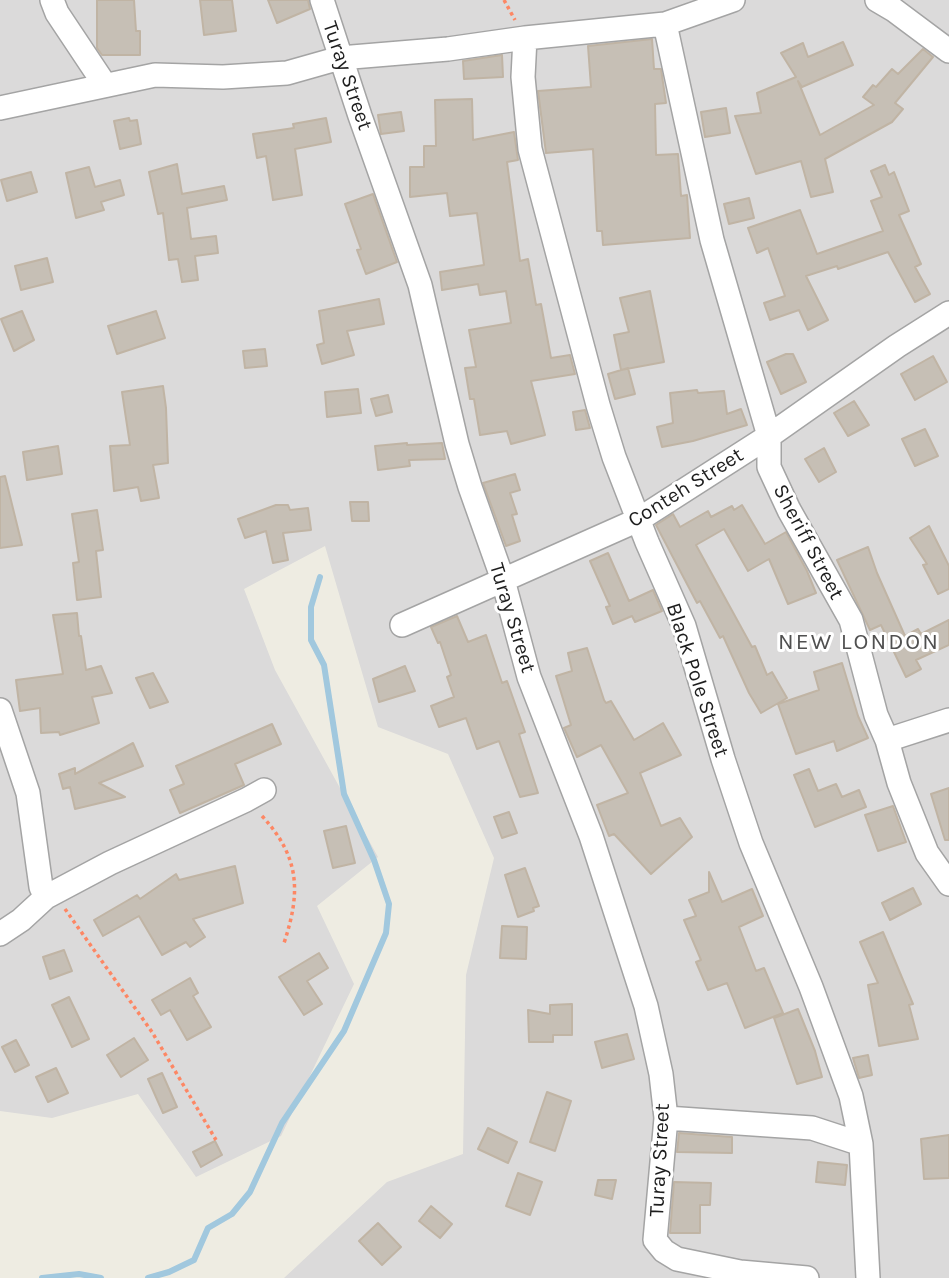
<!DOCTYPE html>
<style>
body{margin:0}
canvas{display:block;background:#eeece2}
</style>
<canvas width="949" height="1278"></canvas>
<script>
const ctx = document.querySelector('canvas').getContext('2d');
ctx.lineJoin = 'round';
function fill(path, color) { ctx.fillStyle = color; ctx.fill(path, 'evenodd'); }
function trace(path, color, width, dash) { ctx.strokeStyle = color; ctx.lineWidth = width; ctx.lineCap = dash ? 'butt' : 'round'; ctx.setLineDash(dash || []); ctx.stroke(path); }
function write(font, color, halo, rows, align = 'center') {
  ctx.font = font + ' Karla,sans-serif'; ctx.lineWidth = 6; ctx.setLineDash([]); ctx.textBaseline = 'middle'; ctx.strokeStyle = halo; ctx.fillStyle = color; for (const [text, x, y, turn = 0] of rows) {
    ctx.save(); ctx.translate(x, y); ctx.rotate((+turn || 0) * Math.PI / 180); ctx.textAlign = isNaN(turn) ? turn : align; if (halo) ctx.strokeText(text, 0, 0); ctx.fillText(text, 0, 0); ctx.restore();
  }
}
fill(new Path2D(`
 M0,0H949V1278H284L387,1182L463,1154L466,975L494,858L448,754L378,727L325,546L244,589L275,670L378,857L317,906L354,984L281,1136L196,1177L138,1094L52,1118L0,1111Z`), '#dbdada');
trace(new Path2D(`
 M42,1278L79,1274L101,1278
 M148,1278L169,1272L194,1260L208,1228L232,1214L250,1192L282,1123L344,1031L386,933L389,904L374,860L344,794L324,665L311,640V607L320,577`), '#a1c8de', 6);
const building = new Path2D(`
 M97,0H134L136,31H140V55H102L97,48Z
 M200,0H232L236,31L204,35Z
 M268,0H308L310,9L277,23Z
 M652,39L654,69H661L666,103L655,104L656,155L678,154L681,196L687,195L690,238L603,245L602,231H597L593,149L546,153L538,91L591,87L588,46Z
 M843,42L853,65L802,87L798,81L820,135L874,105L863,97L873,85L876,87L892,69L898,74L923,49L933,57L895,103L903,109L892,122L825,159L833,192L811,197L801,161L756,174L735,116L761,113L757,93L796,77L781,53L803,43L808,57Z
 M502,55L503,77L464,79L463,61Z
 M472,99L473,140L514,132L518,160L507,162L520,261L528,259L536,305L541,304L551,358L570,355L575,374L531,381L545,435L511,444L507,431L480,435L474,399H470L465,368L476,367L469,330L511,323L506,291L480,295L478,284L442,290L440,272L484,265L477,213L450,216L447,193L410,197V167H424V146H436L435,100Z
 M726,108L730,133L705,137L701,112Z
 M401,112L404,131L381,134L378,115Z
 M129,118L130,121L137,120L141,144L120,149L114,121Z
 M326,118L331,142L295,149L302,195L273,200L266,156L257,158L253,134L294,128L293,124Z
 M177,164L182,194L224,186L227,200L187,208L191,239L216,236L218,253L195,256L198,280L182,282L178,259L169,260L163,213L158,214L149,172Z
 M885,165L889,175L894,172L909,211L899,215L921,264L915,267L930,294L915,302L888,252L838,269L837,266L806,276L828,320L808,330L799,310L770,320L764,303L785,296L768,248L757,253L748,228L800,210L817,254L883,231L871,201L882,197L871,171Z
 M89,167L95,187L120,180L124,195L101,202L104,210L76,218L66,173Z
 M31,172L37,192L7,201L1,180Z
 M373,194L397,262L366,274L357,250L361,249L345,204Z
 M749,198L754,218L729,224L724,204Z
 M47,258L53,282L21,290L15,266Z
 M650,291L664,362L621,370L614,335L629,332L620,298Z
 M379,299L384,324L347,331L354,355L322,364L317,345L324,343L319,311Z
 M22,311L34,340L14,351L1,319Z
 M156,311L165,338L117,354L108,326Z
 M265,349L267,366L245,368L243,351Z
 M786,354H793L806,382L781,394L767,362Z
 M933,356L947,382L915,400L901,374Z
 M628,368L635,394L615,399L608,374Z
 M163,386L166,408L168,463L153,465L159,498L141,501L138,487L114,491L110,446L130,445L122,392Z
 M358,389L361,413L327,417L325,392Z
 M697,390L698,393L724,391L727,414L741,409L747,425L693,441L662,447L657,427L673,423L670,393Z
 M388,395L392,412L376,416L371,399Z
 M854,401L869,425L848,436L834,413Z
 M585,410L590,428L576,430L573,412Z
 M925,429L938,456L915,466L902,439Z
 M407,443V445L442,443L445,459L409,460L410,466L378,470L375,446Z
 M58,446L62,474L27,480L23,452Z
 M824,448L836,472L819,482L805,459Z
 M515,474L520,490L510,493L517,514L512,515L520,541L506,546L483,483Z
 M5,476L22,545L0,548V477Z
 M350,502H368L369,521H352Z
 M276,505H288L290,510L308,508L311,530L283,533L288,560L273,563L266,531L245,538L238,519Z
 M742,505L765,544L786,532L807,571L816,593L788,604L769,559L748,571L724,529L696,545L752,647L755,646L767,675L772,672L787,698L761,713L749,693L723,636L720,638L700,601L697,603L656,525L673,514L680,527L708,511L711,517L732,506L734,510Z
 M97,510L103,550L96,551L101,597L77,600L73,563L79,562L72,514Z
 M929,526L949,566V589L938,594L923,565L927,564L910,538Z
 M868,547L877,573L905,636L918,629L921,634L949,620V645L916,660L921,669L906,677L881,625L870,630L837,560Z
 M608,553L629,601L653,590L662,611L635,622L632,616L613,624L606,607L610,606L590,561Z
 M77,613L79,636H81L86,670L101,666L112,693L92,697L99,723L60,735L59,732L41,733L40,708L20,711L16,680L63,674L53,615Z
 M457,616L468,642L486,635L502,683L507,681L525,732L519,734L538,793L520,797L499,741L477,749L466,718L439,727L431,706L454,697L447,677L451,675L440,642L438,643L431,627Z
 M587,648L604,700L606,703L611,701L634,740L663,723L681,755L640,773L661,826L680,818L692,837L651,874L614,834L609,836L597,805L628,793L601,745L577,757L564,728L571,725L556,676L572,671L568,653Z
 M842,663L858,716L868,738L837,751L834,741L796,754L778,704L819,690L814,672Z
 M405,666L415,691L379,702L373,679Z
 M153,673L168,702L150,708L136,678Z
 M272,724L281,744L235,764L244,785L180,813L170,790L184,784L176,766Z
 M133,743L143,766L99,783L125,797L75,809L70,787L63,789L59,774L75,768V774Z
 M809,769L818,791L836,784L842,797L859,790L866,807L815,827L794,775Z
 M949,788V840H945L931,794Z
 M893,806L906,842L878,851L865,815Z
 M509,812L517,833L502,838L494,817Z
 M346,826L355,863L333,868L324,831Z
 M235,866L243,903L193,919L205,937L190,947L186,942L162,955L139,916L103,936L94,920L137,895L140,899L176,874L179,880Z
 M525,868L539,906L533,908L534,911L518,917L505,875Z
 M709,872L722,902L752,889L763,916L739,927L756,971L764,968L783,1013L745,1028L727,983L708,990L696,962L701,960L684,920L696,916L689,900L709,892Z
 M913,888L921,904L890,920L882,903Z
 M502,926L527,927L526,959L500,958Z
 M883,932L913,1004L909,1005L918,1039L879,1046L868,985L878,983L860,942Z
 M64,950L72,971L50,979L43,957Z
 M319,953L328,968L307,981L322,1004L304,1015L279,977Z
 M190,978L198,993L193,996L211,1027L187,1040L170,1010L161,1015L152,1000Z
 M69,997L89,1039L72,1047L52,1005Z
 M572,1004V1035H553V1042H529L528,1010L550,1014V1005Z
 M798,1009L815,1051L822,1077L797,1084L774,1018Z
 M627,1034L634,1059L602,1068L595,1042Z
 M134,1038L148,1060L121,1077L107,1055Z
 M16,1040L29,1065L15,1072L2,1047Z
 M868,1055L872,1075L859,1078L853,1058Z
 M56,1068L68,1093L48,1102L36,1077Z
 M162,1073L177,1107L163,1113L148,1079Z
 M547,1092L571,1101L555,1151L530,1142Z
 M488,1128L517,1142L508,1163L478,1149Z
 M679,1133L732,1137V1153L677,1152Z
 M949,1135V1178L924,1179L921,1139Z
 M215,1141L222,1155L201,1167L193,1152Z
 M818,1162L847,1165L845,1185L816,1182Z
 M518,1173L542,1182L530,1215L506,1206Z
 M598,1180H616L612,1199L595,1195Z
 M674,1182L711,1183L710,1205H700V1233H670Z
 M431,1206L452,1224L440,1238L419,1221Z
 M378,1223L401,1247L382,1265L359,1241Z`);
fill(building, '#c6bfb5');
trace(building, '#c0b4a4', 2);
const minor = new Path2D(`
 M52,0L57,13L105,85
 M322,0L360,116L420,285L457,444L470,487L503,580L529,677L591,836L646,1006L661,1074L666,1118L655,1240L664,1251L677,1259L740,1272L807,1278
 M877,0L894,10L949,51
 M665,24L712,240L769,436V467L789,510L851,620L876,715L887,740L899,783L927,853L949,884
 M525,38L523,77L530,149L598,405L614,457L647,542L684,626L723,759L751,843L811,987L851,1096L861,1144L868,1278
 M0,108L155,75L223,77L287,73L340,58L448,49L525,38L665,24L733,0
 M402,625L638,520L769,436L897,346L949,313
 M0,710L28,793L41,887L46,897
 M887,740L949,720
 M0,934L21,920L46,897L110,863L246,800L264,790
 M666,1118L812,1128L861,1144`);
trace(minor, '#a4a4a4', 26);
trace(new Path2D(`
 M504,0L515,20
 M262,816C300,857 301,892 284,943
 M65,909L152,1032L216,1140`), '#fd8764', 3.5, [3.5, 3.5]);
trace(minor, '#fff', 23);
write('21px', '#1d1d1d', '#fff', [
 ["Turay Street",347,76,71],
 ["Conteh Street",686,488,-32],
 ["Sheriff Street",808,542,62],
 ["Turay Street",512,618,73],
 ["Black Pole Street",697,680,72],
 ["Turay Street",660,1160,-87]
]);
ctx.letterSpacing = '2px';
write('23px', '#505050', '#fff', [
 ["NEW LONDON",859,642]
]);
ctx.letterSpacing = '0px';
</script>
